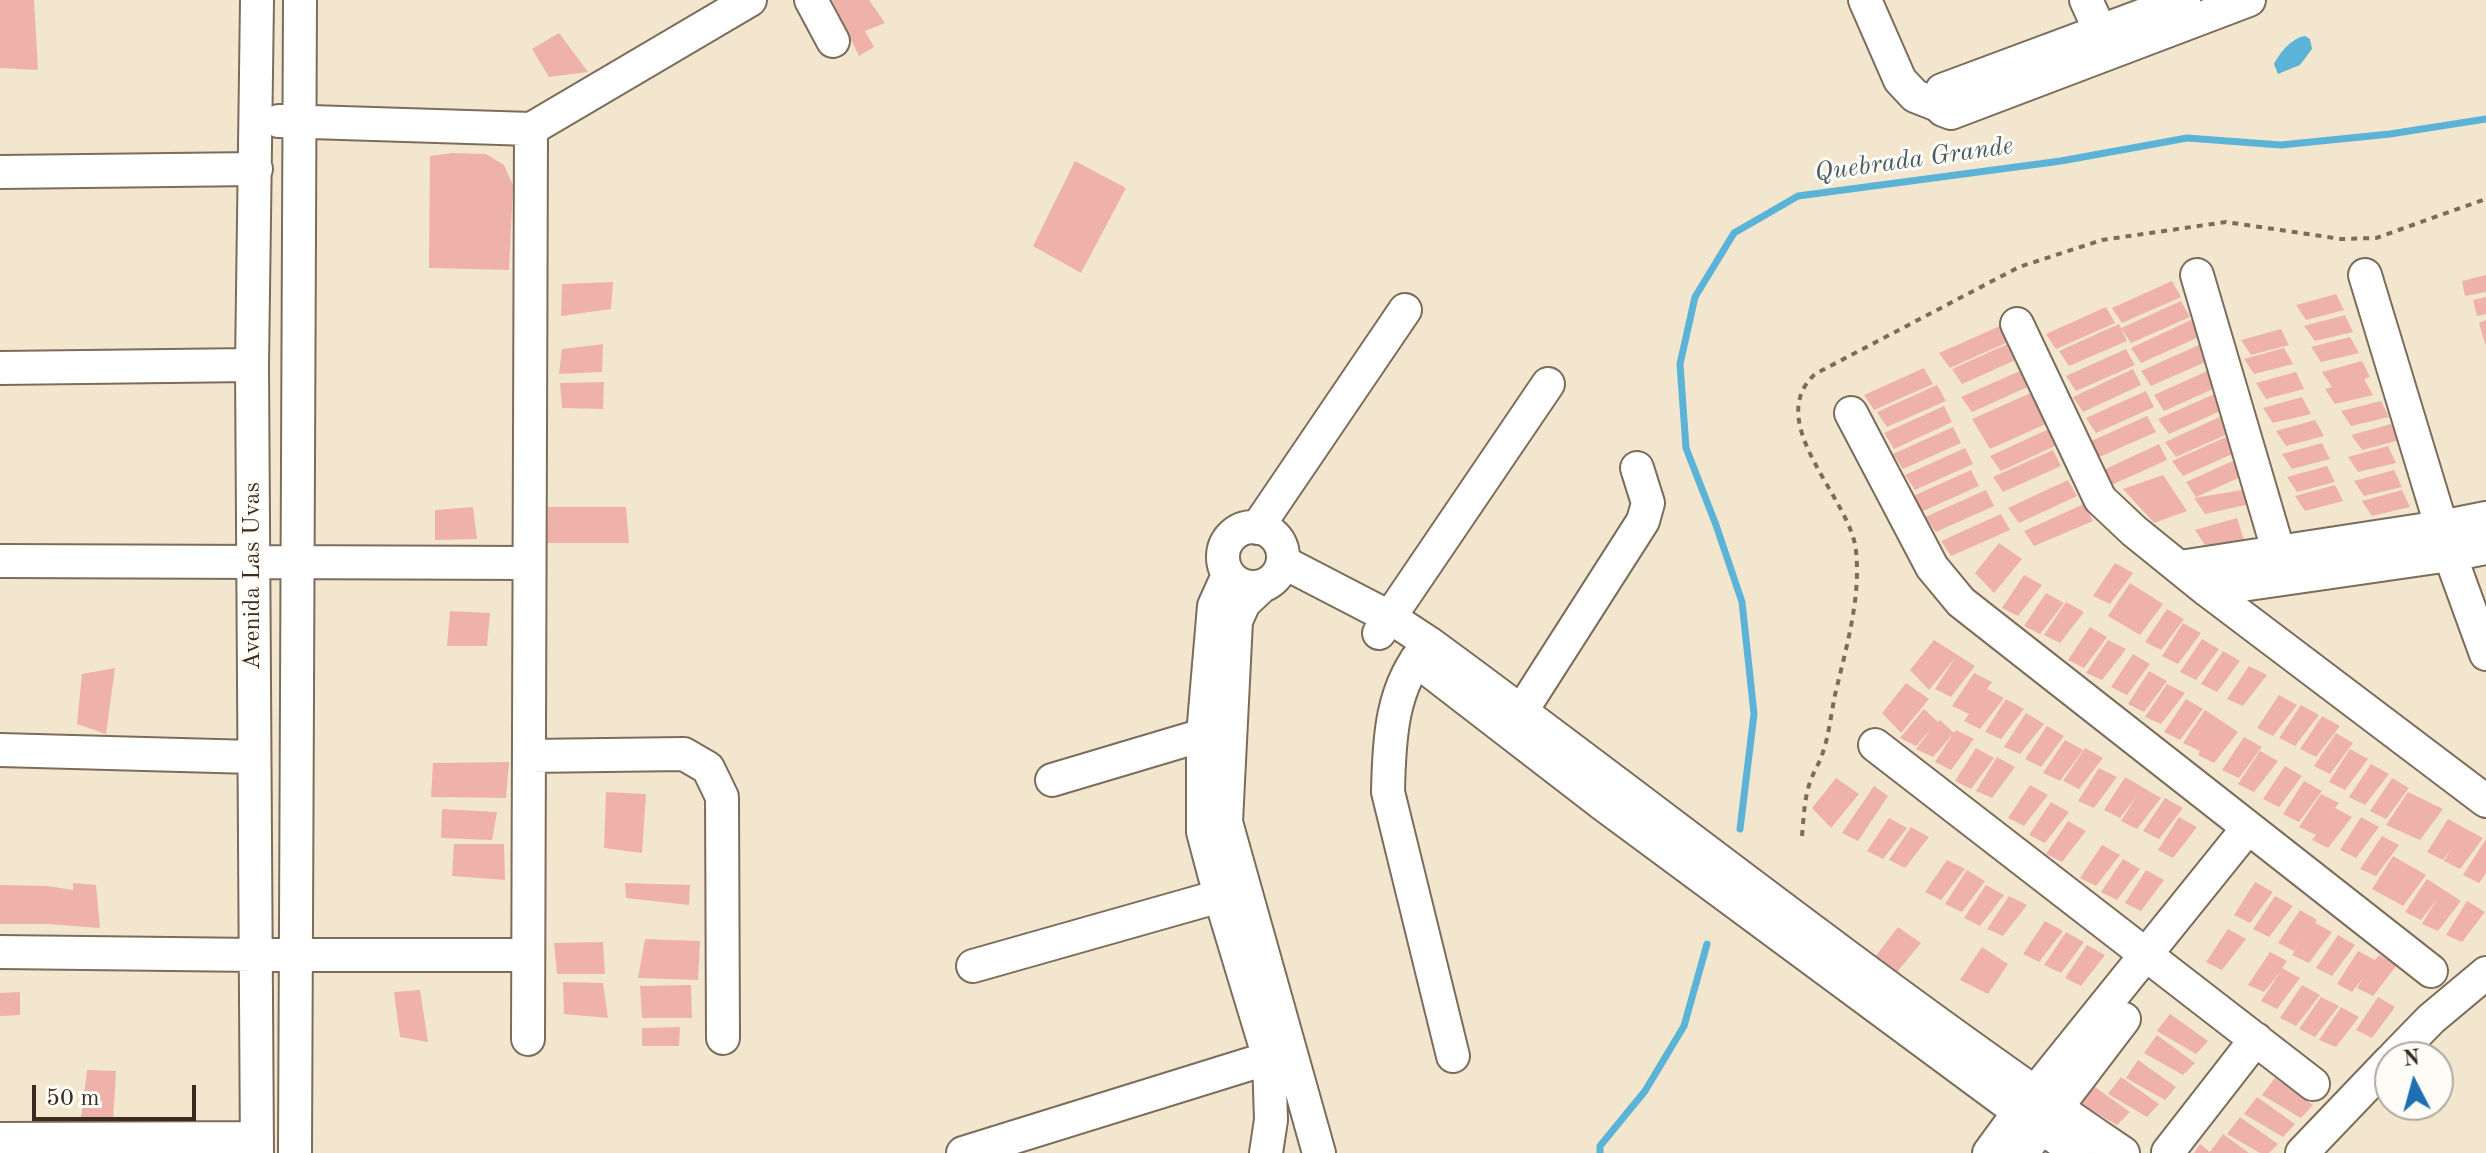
<!DOCTYPE html>
<style>
body{margin:0}
#map{position:relative;width:2486px;height:1153px;overflow:hidden;background:#f2e7ce;font-family:"Old Standard TT",serif}
canvas{display:block}
.north{position:absolute;left:2374px;top:1041px;width:80px;height:80px;box-sizing:border-box;background:#fdfcf7;border:2px solid #afa8a0;border-radius:50%;rotate:354deg;font-size:22px;font-weight:700;line-height:32px;text-align:center;color:#3b2a1e}
.north::after{content:'';display:block;margin:auto;width:28px;height:36px;background:#1f6fb2;clip-path:polygon(50% 0,100% 100%,50% 72%,0 100%)}
.scale{position:absolute;left:32px;top:1085px;width:164px;height:36px;box-sizing:border-box;border:4px solid #3b2a1e;border-top:0;padding-left:10px;font-size:24px;line-height:28px;white-space:nowrap;color:#3b2a1e;-webkit-text-stroke:6px #fdfcf7;paint-order:stroke}
</style>
<div id="map">
<canvas width="2486" height="1153"></canvas>
<div class="north">N</div>
<div class="scale">50 m</div>
</div>
<script>
const ctx = document.querySelector('canvas').getContext('2d');
ctx.lineJoin = 'round';
function fill(path, color) { ctx.fillStyle = color; ctx.fill(path, 'evenodd'); }
function trace(path, color, width, dash) { ctx.strokeStyle = color; ctx.lineWidth = width; ctx.lineCap = dash ? 'butt' : 'round'; ctx.setLineDash(dash || []); ctx.stroke(path); }
function write(font, color, halo, rows, align = 'center') {
  ctx.font = font + ' "Old Standard TT",serif'; ctx.lineWidth = 6; ctx.setLineDash([]); ctx.textBaseline = 'middle'; ctx.strokeStyle = halo; ctx.fillStyle = color; for (const [text, x, y, turn = 0] of rows) {
    ctx.save(); ctx.translate(x, y); ctx.rotate((+turn || 0) * Math.PI / 180); ctx.textAlign = isNaN(turn) ? turn : align; if (halo) ctx.strokeText(text, 0, 0); ctx.fillText(text, 0, 0); ctx.restore();
  }
}
fill(new Path2D(`
 M2305,36L2310,39L2312,49L2300,65L2278,74L2274,64C2280,52 2292,38 2305,36Z`), '#5cb3d8');
trace(new Path2D(`
 M1740,829L1754,714L1742,602L1716,525L1686,448L1680,364L1695,297L1734,233L1798,196L2061,161L2187,138L2281,145L2390,134L2486,119
 M1600,1153V1146L1645,1091L1684,1026L1707,944`), '#5cb3d8', 7);
fill(new Path2D(`
 M0,0H34L38,70L0,68Z
 M832,0H869L885,23L865,31L874,47L859,56Z
 M559,33L588,72L549,77L532,49Z
 M452,153L486,154L504,165L513,185L509,270L429,268L430,156Z
 M1075,161L1126,188L1081,273L1033,246Z
 M2486,275V292L2465,296L2462,281Z
 M2172,281L2181,297L2122,323L2112,308Z
 M613,282L611,309L561,316L562,284Z
 M2336,294L2344,310L2306,320L2296,305Z
 M2486,297V314L2477,316L2473,300Z
 M2181,301L2190,317L2131,343L2121,328Z
 M2106,307L2115,323L2056,349L2046,334Z
 M2345,315L2353,332L2315,341L2304,326Z
 M2191,320L2199,337L2141,363L2131,348Z
 M2486,320V344H2485L2479,323Z
 M2119,324L2127,341L2069,366L2059,351Z
 M2000,326L2008,342L1950,368L1939,353Z
 M2281,329L2289,345L2251,355L2241,340Z
 M2350,337L2359,353L2321,362L2311,347Z
 M2012,342L2020,358L1962,384L1952,369Z
 M603,344L602,372L559,374L562,349Z
 M2201,344L2210,360L2151,386L2141,371Z
 M2284,348L2293,364L2254,374L2244,359Z
 M2126,349L2135,365L2076,391L2066,376Z
 M2362,361L2370,377L2364,379L2373,395L2335,404L2325,389L2332,387L2322,372Z
 M1924,368L1933,384L1874,410L1864,395Z
 M2214,368L2222,385L2164,411L2154,395Z
 M2133,369L2141,385L2083,412L2073,397Z
 M2022,370L2030,386L1972,412L1961,397Z
 M2296,372L2304,389L2266,399L2256,383Z
 M604,382L603,409L562,408L560,383Z
 M1937,385L1946,401L1887,427L1877,412Z
 M2146,391L2154,407L2096,433L2086,418Z
 M2033,392L2048,423L1990,449L1972,419Z
 M2219,392L2227,408L2169,434L2158,419Z
 M2302,397L2311,414L2273,423L2263,408Z
 M2381,401L2389,417L2351,426L2341,411Z
 M1944,406L1952,422L1894,449L1884,433Z
 M2226,414L2234,431L2176,457L2165,442Z
 M2147,416L2156,432L2097,458L2087,443Z
 M2315,420L2324,436L2286,446L2276,431Z
 M2391,424L2400,440L2362,450L2351,435Z
 M1953,427L1961,443L1903,469L1893,454Z
 M2051,428L2059,444L2001,471L1990,456Z
 M2233,434L2241,450L2183,476L2172,461Z
 M2322,443L2330,459L2292,469L2282,454Z
 M2159,444L2167,460L2109,486L2099,472Z
 M2388,446L2396,463L2358,472L2348,457Z
 M1965,448L1973,464L1915,490L1905,475Z
 M2053,450L2061,466L2003,492L1993,477Z
 M2246,455L2254,471L2196,497L2186,482Z
 M2327,466L2335,482L2297,492L2287,477Z
 M1971,470L1979,486L1921,512L1911,497Z
 M2394,470L2402,487L2364,496L2354,481Z
 M2163,475L2187,511L2154,523L2123,489Z
 M2068,480L2077,496L2019,523L2008,508Z
 M2335,485L2343,501L2305,511L2295,496Z
 M2248,489L2250,504L2205,514L2194,498Z
 M1986,490L1994,506L1936,532L1925,517Z
 M2402,490L2410,507L2372,516L2362,501Z
 M2084,504L2093,521L2034,546L2024,531Z
 M473,507L477,539L435,540V510Z
 M548,507H626L629,543H547Z
 M2001,514L2010,530L1951,556L1941,541Z
 M2237,518L2244,540L2205,545L2195,530Z
 M1999,543L2022,559L1994,593L1975,573Z
 M2115,563L2133,573L2110,604L2093,596Z
 M2024,575L2042,585L2018,616L2002,608Z
 M2130,583L2163,604L2140,635L2108,616Z
 M2046,593L2064,603L2040,634L2024,626Z
 M2066,602L2084,612L2060,643L2044,635Z
 M2167,609L2184,619L2161,650L2145,642Z
 M450,611L490,613L487,646H447Z
 M2183,623L2201,633L2178,664L2162,656Z
 M2090,627L2107,637L2084,668L2068,660Z
 M2202,639L2219,649L2196,680L2180,672Z
 M1934,640L1975,666L1951,697L1935,689L1955,658L1929,690L1910,670Z
 M2108,640L2126,649L2102,680L2086,673Z
 M2223,651L2240,661L2217,692L2201,684Z
 M2133,654L2150,664L2127,695L2111,687Z
 M2249,666L2267,675L2243,706L2227,699Z
 M115,668L106,734L77,724L82,674Z
 M2149,671L2167,681L2144,712L2128,704Z
 M1974,673L1992,682L1987,689L2004,698L1980,729L1964,721L1969,714L1952,706Z
 M1906,683L1929,699L1901,733L1882,713Z
 M2167,684L2185,693L2161,724L2145,717Z
 M2279,695L2297,705L2273,736L2257,728Z
 M2006,699L2024,709L2001,739L1985,732Z
 M2186,699L2203,709L2180,740L2164,732Z
 M2301,705L2319,715L2295,746L2279,738Z
 M1924,709L1938,722L1940,720L1954,733L1956,730L1974,739L1951,770L1935,762L1953,734L1933,757L1916,749L1932,728L1916,746L1900,738Z
 M2205,710L2238,732L2214,763L2198,755L2200,751L2183,743Z
 M2026,713L2044,724L2020,754L2004,747Z
 M2322,716L2340,726L2316,757L2300,749Z
 M2047,726L2064,736L2041,767L2025,759Z
 M2336,733L2353,743L2330,774L2314,766Z
 M2244,737L2262,747L2239,778L2222,770Z
 M2065,740L2083,750L2060,781L2043,773Z
 M1976,748L1994,758L1971,789L1955,781Z
 M2085,748L2103,758L2079,789L2063,781Z
 M2350,749L2368,759L2345,790L2329,782Z
 M2260,751L2278,761L2254,792L2238,784Z
 M1997,757L2015,767L1992,798L1976,791Z
 M509,762L506,798L431,797L433,763Z
 M2371,764L2389,774L2365,805L2349,797Z
 M2285,766L2302,776L2279,807L2263,799Z
 M2099,768L2117,777L2094,808L2078,801Z
 M2125,777L2161,798L2137,829L2121,821L2137,795L2120,818L2104,810Z
 M1836,778L1859,794L1831,828L1812,808Z
 M2392,778L2409,788L2386,819L2370,811Z
 M2304,781L2322,791L2299,822L2283,814Z
 M2030,785L2048,795L2024,826L2008,818Z
 M1874,786L1888,796L1858,841L1842,833Z
 M606,792L646,794L642,853L604,848Z
 M2408,792L2443,809L2420,840L2386,825Z
 M2321,794L2339,803L2335,808L2352,817L2328,848L2312,840L2316,835L2299,827Z
 M2165,798L2183,808L2159,839L2143,831Z
 M2051,802L2069,812L2045,843L2029,835Z
 M442,809L497,812L492,840L441,838Z
 M2179,817L2197,827L2173,858L2158,850Z
 M2361,817L2379,827L2356,858L2340,850Z
 M1889,818L1907,828L1883,859L1867,851Z
 M2448,819L2483,838L2460,869L2444,861L2451,849L2443,860L2427,852Z
 M2068,821L2086,831L2062,862L2046,854Z
 M1911,827L1929,837L1905,868L1889,860Z
 M2382,836L2399,845L2376,876L2360,869Z
 M2486,839V873L2479,883L2463,875Z
 M454,844H504L505,880L452,876Z
 M2102,845L2120,855L2096,886L2080,878Z
 M2393,856L2426,875L2403,906L2372,889Z
 M2123,859L2140,869L2117,900L2101,892Z
 M1947,860L1965,869L1941,900L1925,892Z
 M1967,870L1985,881L1962,912L1945,904Z
 M2146,870L2164,880L2141,911L2125,903Z
 M2427,879L2461,901L2438,931L2422,924L2437,899L2421,920L2405,912Z
 M2255,882L2273,892L2250,923L2234,915Z
 M73,883L96,885L100,928L47,924H0V885L47,886L73,890Z
 M625,883L690,885L689,905L626,898Z
 M1986,885L2004,895L1980,926L1964,918Z
 M2009,896L2027,905L2003,936L1987,929Z
 M2275,896L2293,906L2269,937L2253,929Z
 M2467,901L2485,912L2462,942L2446,935Z
 M2300,910L2317,920L2315,923L2332,932L2309,963L2292,955L2300,942L2294,951L2278,943Z
 M2045,921L2063,931L2039,962L2023,954Z
 M1898,927L1921,943L1893,977L1875,957Z
 M2228,929L2246,939L2222,970L2206,962Z
 M2066,932L2084,942L2061,973L2044,965Z
 M2338,935L2355,945L2332,976L2316,968Z
 M645,939L700,941L698,980L638,978Z
 M603,942L605,974H557L554,943Z
 M2087,945L2105,955L2081,986L2065,978Z
 M1982,947L2008,964L1988,994L1960,980Z
 M2358,951L2375,960L2379,955L2397,965L2373,996L2357,988L2364,977L2352,992L2337,984Z
 M2270,952L2287,961L2282,968L2300,978L2277,1009L2261,1001L2281,971L2264,992L2248,985Z
 M563,982L603,983L608,1018L564,1014Z
 M691,985L692,1018H642L640,986Z
 M2302,985L2320,995L2296,1026L2280,1018Z
 M420,990L428,1042L400,1037L394,992Z
 M20,992V1015L0,1016V993Z
 M2321,997L2339,1006L2315,1037L2299,1029Z
 M2378,997L2395,1007L2372,1038L2356,1030Z
 M2341,1007L2359,1017L2336,1047L2319,1040Z
 M2170,1014L2208,1041L2196,1054L2157,1031Z
 M680,1027L679,1046H642V1028Z
 M2157,1035L2195,1063L2183,1075L2144,1053Z
 M2138,1060L2176,1087L2165,1100L2126,1078Z
 M87,1070L116,1071L113,1121L81,1117Z
 M2121,1077L2159,1104L2147,1117L2108,1094Z
 M2275,1078L2313,1105L2301,1118L2262,1095Z
 M2092,1085L2130,1112L2117,1125L2079,1103Z
 M2257,1097L2295,1124L2283,1137L2244,1114Z
 M2240,1117L2278,1144L2269,1153H2260L2227,1134Z
 M2223,1134L2249,1153H2194L2200,1144L2210,1152Z`), '#efb2ab');
const minor = new Path2D(`
 M257,0L252,365L257,1153
 M811,0L833,41
 M1865,0L1900,80L1915,96L1938,105L1943,110L1951,113L2249,0
 M2086,0L2108,48
 M1938,105L1942,90L2184,0
 M279,121L531,129L750,0
 M0,172L256,169
 M2197,275L2286,577
 M2365,275L2450,555L2486,654
 M2017,324L2100,499L2134,531L2207,590L2486,801
 M0,368L252,365
 M1851,413L1932,567L1961,602L2431,971
 M1223 557a30 30 0 1 1 60 0a30 30 0 1 1-60 0Z
 M1257,528L1405,310
 M0,561L529,563
 M1283,562L1391,618L1429,643C1661,813 1885,993 2123,1153
 M2180,567L2441,527L2486,518
 M1228,575L1214,606L1203,735V832L1220,896L1269,1058L1271,1120L1266,1153
 M1261,587L1244,603L1236,621L1226,822L1319,1153
 M2207,590L2450,555L2486,548
 M1379,633L1548,384
 M1428,645C1391,685 1389,740 1388,792L1453,1056
 M1416,660L1604,805L2019,1112L2078,1153
 M1510,729L1643,521L1648,503L1637,468
 M1875,745L2313,1084
 M0,750L253,757
 M529,756L684,754L708,768L722,797L723,1038
 M1052,780L1203,735
 M0,952L256,955H528
 M973,966L1220,896
 M528,1039L531,129
 M2394,1057L2431,1019L2486,973
 M0,1139L257,1138
 M2168,1152L2256,1039
 M295,1153L300,0
 M963,1153L1269,1058
 M1989,1153L2019,1112L2247,829
 M2022,1153L2124,1019
 M2302,1153L2390,1061`);
trace(minor, '#7b6c5c', 36);
trace(new Path2D(`
 M1802,836C1804,816 1804,796 1812,777C1815,769 1820,762 1822,755C1829,736 1831,714 1835,695C1846,648 1861,599 1856,551C1851,498 1762,423 1815,374L2019,267L2102,240L2226,222L2341,239L2376,238L2486,199`), '#7b6c5c', 4, [6, 6]);
trace(minor, '#fff', 32);
write('24px', '#3b2a1e', '#fdfcf7', [
 ["Avenida Las Uvas",253,576,-90]
]);
write('italic 26px', '#475a5f', '#fdfcf7', [
 ["Quebrada Grande",1914,160,-8]
]);
</script>
